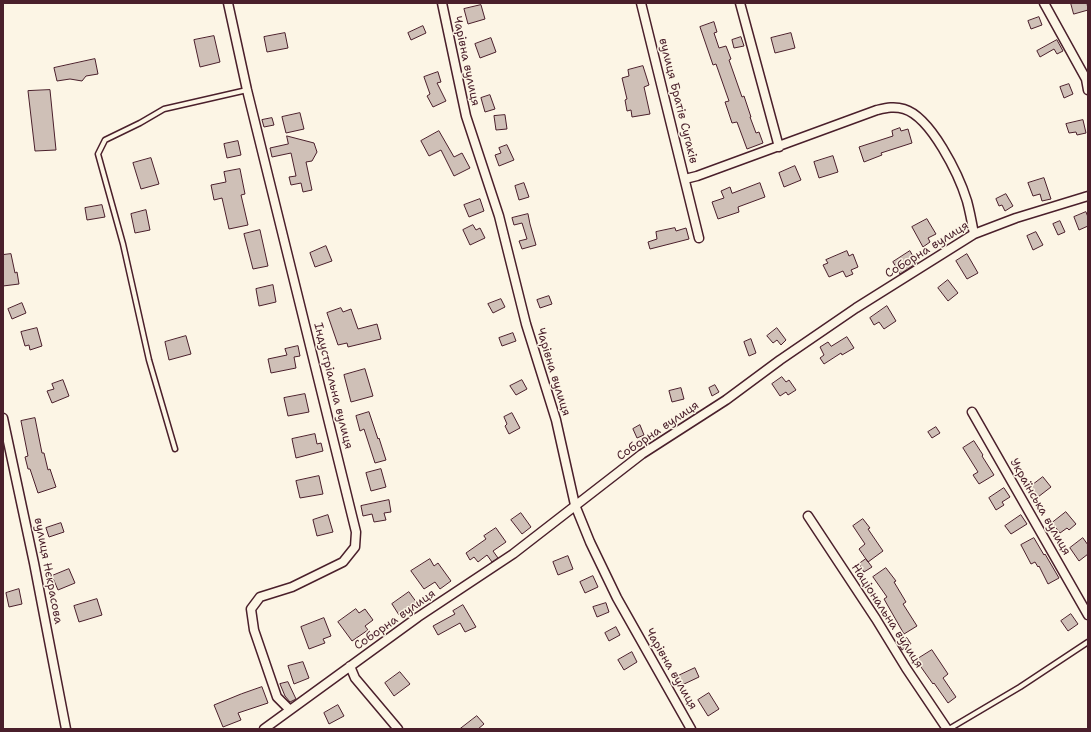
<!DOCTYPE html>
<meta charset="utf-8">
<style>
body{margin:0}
#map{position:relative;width:1091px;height:732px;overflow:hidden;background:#fcf5e5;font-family:"Shantell Sans",sans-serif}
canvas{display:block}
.frame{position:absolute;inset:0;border:4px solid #4a1f2b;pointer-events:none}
</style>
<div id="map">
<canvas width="1091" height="732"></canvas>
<div class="frame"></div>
</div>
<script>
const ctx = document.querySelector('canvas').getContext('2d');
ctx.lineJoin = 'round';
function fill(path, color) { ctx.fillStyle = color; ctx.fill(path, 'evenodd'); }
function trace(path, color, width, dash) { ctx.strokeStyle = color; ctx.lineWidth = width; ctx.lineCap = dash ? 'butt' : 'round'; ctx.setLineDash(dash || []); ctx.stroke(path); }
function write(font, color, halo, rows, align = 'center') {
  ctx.font = font + ' "Shantell Sans",sans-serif'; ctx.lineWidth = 3; ctx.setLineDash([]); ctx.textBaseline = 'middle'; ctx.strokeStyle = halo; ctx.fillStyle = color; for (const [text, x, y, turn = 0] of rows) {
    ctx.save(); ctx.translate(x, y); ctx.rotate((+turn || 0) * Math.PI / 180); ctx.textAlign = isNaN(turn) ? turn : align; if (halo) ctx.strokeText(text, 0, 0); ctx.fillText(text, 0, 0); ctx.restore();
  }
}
const building = new Path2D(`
 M1071,3H1087L1088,10L1074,14Z
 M481,5L485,19L468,24L464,9Z
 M1039,17L1042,25L1031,29L1028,21Z
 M714,22L717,32L714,33L719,48L726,46L731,59L729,60L742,97L744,96L751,117H750L756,133L759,132L763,143L747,149L737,122L732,123L725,102L729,101L716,64L713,65L700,27Z
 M423,26L426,33L411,40L408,33Z
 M285,33L288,48L267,52L264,37Z
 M791,33L795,48L775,53L771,38Z
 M214,36L220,62L200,67L194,40Z
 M741,37L744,46L734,48L732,40Z
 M491,38L496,52L480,58L475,44Z
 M1057,40L1063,51L1057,54L1054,49L1040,57L1037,51Z
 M95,59L98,74L86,76L82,81L70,79L57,81L54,68Z
 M643,66L649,85L644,87L650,114L632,117L631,110L627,111L625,100L627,99L622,78L629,76L628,70Z
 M438,72L441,82L437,83L446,101L433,107L427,96L430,94L424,77Z
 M1069,84L1073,94L1064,98L1060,87Z
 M50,90L56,150L35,151L28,91Z
 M490,95L495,109L485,112L481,98Z
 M300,113L304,129L286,133L282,117Z
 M505,115L507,129L496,130L494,116Z
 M272,118L274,125L264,127L262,120Z
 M1083,120L1086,133L1077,135L1076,132L1069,133L1066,124Z
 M900,128L901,131L908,129L912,143L881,153L882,155L864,162L859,147L893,136L892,131Z
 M439,131L454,157L462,153L470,168L454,176L441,150L429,156L421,141Z
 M287,136L314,143L317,152L312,161L306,162L312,190L303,192L301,183L291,185L289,177L296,176L291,153L272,157L270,148L288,144Z
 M238,141L241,155L227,158L224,144Z
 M507,145L514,160L499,166L495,155L501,153L499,148Z
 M833,156L838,172L819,178L814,162Z
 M151,158L159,184L141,189L133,163Z
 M795,166L801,180L784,187L779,173Z
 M240,169L245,194L241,195L248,225L229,229L222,198L214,200L211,185L226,182L224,172Z
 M1044,178L1051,199L1042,201L1040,194L1033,196L1028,183Z
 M524,183L529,197L519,200L515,186Z
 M760,183L765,197L738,207L739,212L718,219L712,202L724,198L721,191L730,187L732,193Z
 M1006,194L1013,206L1005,211L1002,205L999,206L996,199Z
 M480,199L484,211L469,217L464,205Z
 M102,205L105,217L87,220L85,208Z
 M146,210L150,230L135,233L131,214Z
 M1086,212L1088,217V226L1079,230L1074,217Z
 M528,214L530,224L536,245L522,249L519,241L527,239L522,223L514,225L512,218Z
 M927,219L936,234L928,238L930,242L923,247L912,227Z
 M1060,221L1065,232L1058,235L1053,224Z
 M473,225L476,230L480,228L485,238L470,245L463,230Z
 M675,228L676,231L686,228L689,239L650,249L648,242L657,239L656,232Z
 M260,230L268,266L253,269L244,234Z
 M1036,232L1043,245L1033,250L1027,236Z
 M326,246L332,261L315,267L310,253Z
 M847,251L849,256L853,254L858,267L851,270L853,274L846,277L843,271L829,277L823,265L828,263L826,260Z
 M910,251L917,263L900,274L893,262Z
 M11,254L15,273L17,272L19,284L3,286V255Z
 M967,254L978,273L967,279L956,261Z
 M948,280L958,293L948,301L938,288Z
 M273,285L276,302L259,306L256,289Z
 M549,296L552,304L540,308L537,300Z
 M501,299L505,307L493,313L488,304Z
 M22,303L26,313L12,319L8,309Z
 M887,306L896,321L884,329L879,322L874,325L870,318Z
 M341,308L343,312L351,309L358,329L377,324L381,339L348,347L347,343L338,345L327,313Z
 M37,328L42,346L30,350L29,345L25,346L21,332Z
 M777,328L786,340L781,345L777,340L773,343L767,336Z
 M513,333L516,341L502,346L499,338Z
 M186,336L191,354L169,360L165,342Z
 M847,337L854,348L842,355L841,353L824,364L820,358L824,355L820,347L828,342L831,346Z
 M751,339L756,353L749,356L744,342Z
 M298,346L300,356L294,357L296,368L271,373L268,359L287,355L285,349Z
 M365,369L373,396L351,402L344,375Z
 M782,377L786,382L789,380L796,390L788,395L786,392L780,396L772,384Z
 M63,380L69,396L52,403L47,391L54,389L52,384Z
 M522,380L527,389L516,395L510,386Z
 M715,385L719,392L712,396L709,388Z
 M681,388L684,399L672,402L669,391Z
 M305,394L309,412L288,416L284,398Z
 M369,412L378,439L379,438L386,460L375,463L364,429L360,431L356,416Z
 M512,413L520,428L509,434L505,426L507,424L504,417Z
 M35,418L42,453H44L48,470L50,469L56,487L38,493L30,469H28L25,457L28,456L21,421Z
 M640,425L644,435L637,438L633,429Z
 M936,427L940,433L932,438L928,432Z
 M315,434L317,444L321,443L323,451L296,458L292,439Z
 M974,441L983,455L982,456L994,475L979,484L973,475L978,472L963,448Z
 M381,469L386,487L371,491L366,473Z
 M319,476L323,494L300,498L296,481Z
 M1043,477L1051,487L1038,497L1030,487Z
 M1004,488L1010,497L1002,502L1004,505L996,510L989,498Z
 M389,500L391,512L384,513L386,520L374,522L372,514L363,516L361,506Z
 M1066,512L1076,524L1069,530L1067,528L1060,533L1052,523Z
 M521,513L531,527L522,534L511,520Z
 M328,515L333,532L317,536L313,520Z
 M1021,515L1027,524L1011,534L1005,526Z
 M863,519L870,528L868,529L883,551L868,562L859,549L865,544L853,526Z
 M61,523L64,532L49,537L46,528Z
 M496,528L506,542L493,551L498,558L492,562L487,555L478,562L474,557L470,560L466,553L486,539L484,536Z
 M1034,538L1044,555L1045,554L1059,578L1048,584L1039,566L1038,567L1035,562L1031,564L1021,545Z
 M1083,538L1088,545V554L1079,561L1070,548Z
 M568,556L573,569L558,575L553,562Z
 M430,559L434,566L438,563L451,581L440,589L435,582L424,589L411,571Z
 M866,559L872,567L864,572L859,564Z
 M886,568L896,581L894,582L906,602L903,604L917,626L904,634L884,599L887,597L873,577Z
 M69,569L75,583L58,590L52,576Z
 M593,576L598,587L585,593L580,582Z
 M19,589L22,604L9,607L6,593Z
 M409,592L417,603L399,615L392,604Z
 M97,599L102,615L79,622L74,606Z
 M606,603L609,612L597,617L593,607Z
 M463,605L476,627L465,632L460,623L438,635L433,626L455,614L453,611Z
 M356,609L359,613L365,609L373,620L365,626L368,630L352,641L338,622Z
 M1071,614L1078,624L1068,631L1061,621Z
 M324,618L331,636L323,639L325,643L309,649L301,627Z
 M616,627L620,635L609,641L605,633Z
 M907,638L911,644L902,650L898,643Z
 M932,650L948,674L943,678L956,697L948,703L934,683L933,684L916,660Z
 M632,652L637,662L624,670L618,660Z
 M303,662L309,678L294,684L288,666Z
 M695,668L699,677L682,685L678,676Z
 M400,672L410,684L394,696L385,683Z
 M288,682L296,699L290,702L285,696L280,684Z
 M262,687L268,703L238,713L241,720L223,727L214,705L241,694Z
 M709,693L719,709L708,716L698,700Z
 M338,705L344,716L329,724L324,713Z
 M477,716L484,724L478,729H460Z`);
fill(building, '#cfc0b7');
trace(building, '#4a1f2b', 1);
const service = new Path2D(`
 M175,449L149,360L123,244L98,154L105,140L140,123L164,109L247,90
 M949,729L1020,687L1088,642`);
const minor = new Path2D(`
 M228,3L247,90L356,532L355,547L343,562L292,587L260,597L251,609L254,630L277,697L290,710
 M442,3L466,116L499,216L526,324L556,420L575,505L590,542L617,598L691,729
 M641,3L699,238
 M740,3L779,147
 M1044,3L1086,79L1088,90
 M685,179L697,176L877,110C886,108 894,106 904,109C931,117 959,175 967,201C970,212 972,223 974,234
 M972,412L1088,615
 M3,418L34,563L66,729
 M808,516L876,619L906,668L947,729
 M350,666L355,678L398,729
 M264,729L418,617L513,554L642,454L726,400L780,360L856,308L974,234L1016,218L1088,196`);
trace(service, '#4a1f2b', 7);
trace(minor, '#4a1f2b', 11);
trace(service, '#fcf5e5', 4);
trace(minor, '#fcf5e5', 8);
write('12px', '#4a1f2b', '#fcf5e5', [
 ["Чарівна вулиця",466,61,78],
 ["вулиця Братів Сугаків",678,101,76],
 ["Соборна вулиця",927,250,-32],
 ["Чарівна вулиця",553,372,73],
 ["Індустріальна вулиця",333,386,76],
 ["Соборна вулиця",658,431,-34],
 ["Українська вулиця",1040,507,60],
 ["вулиця Нєкрасова",48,571,79],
 ["Національна вулиця",887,616,57],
 ["Соборна вулиця",395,620,-35],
 ["Чарівна вулиця",671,669,60]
]);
</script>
